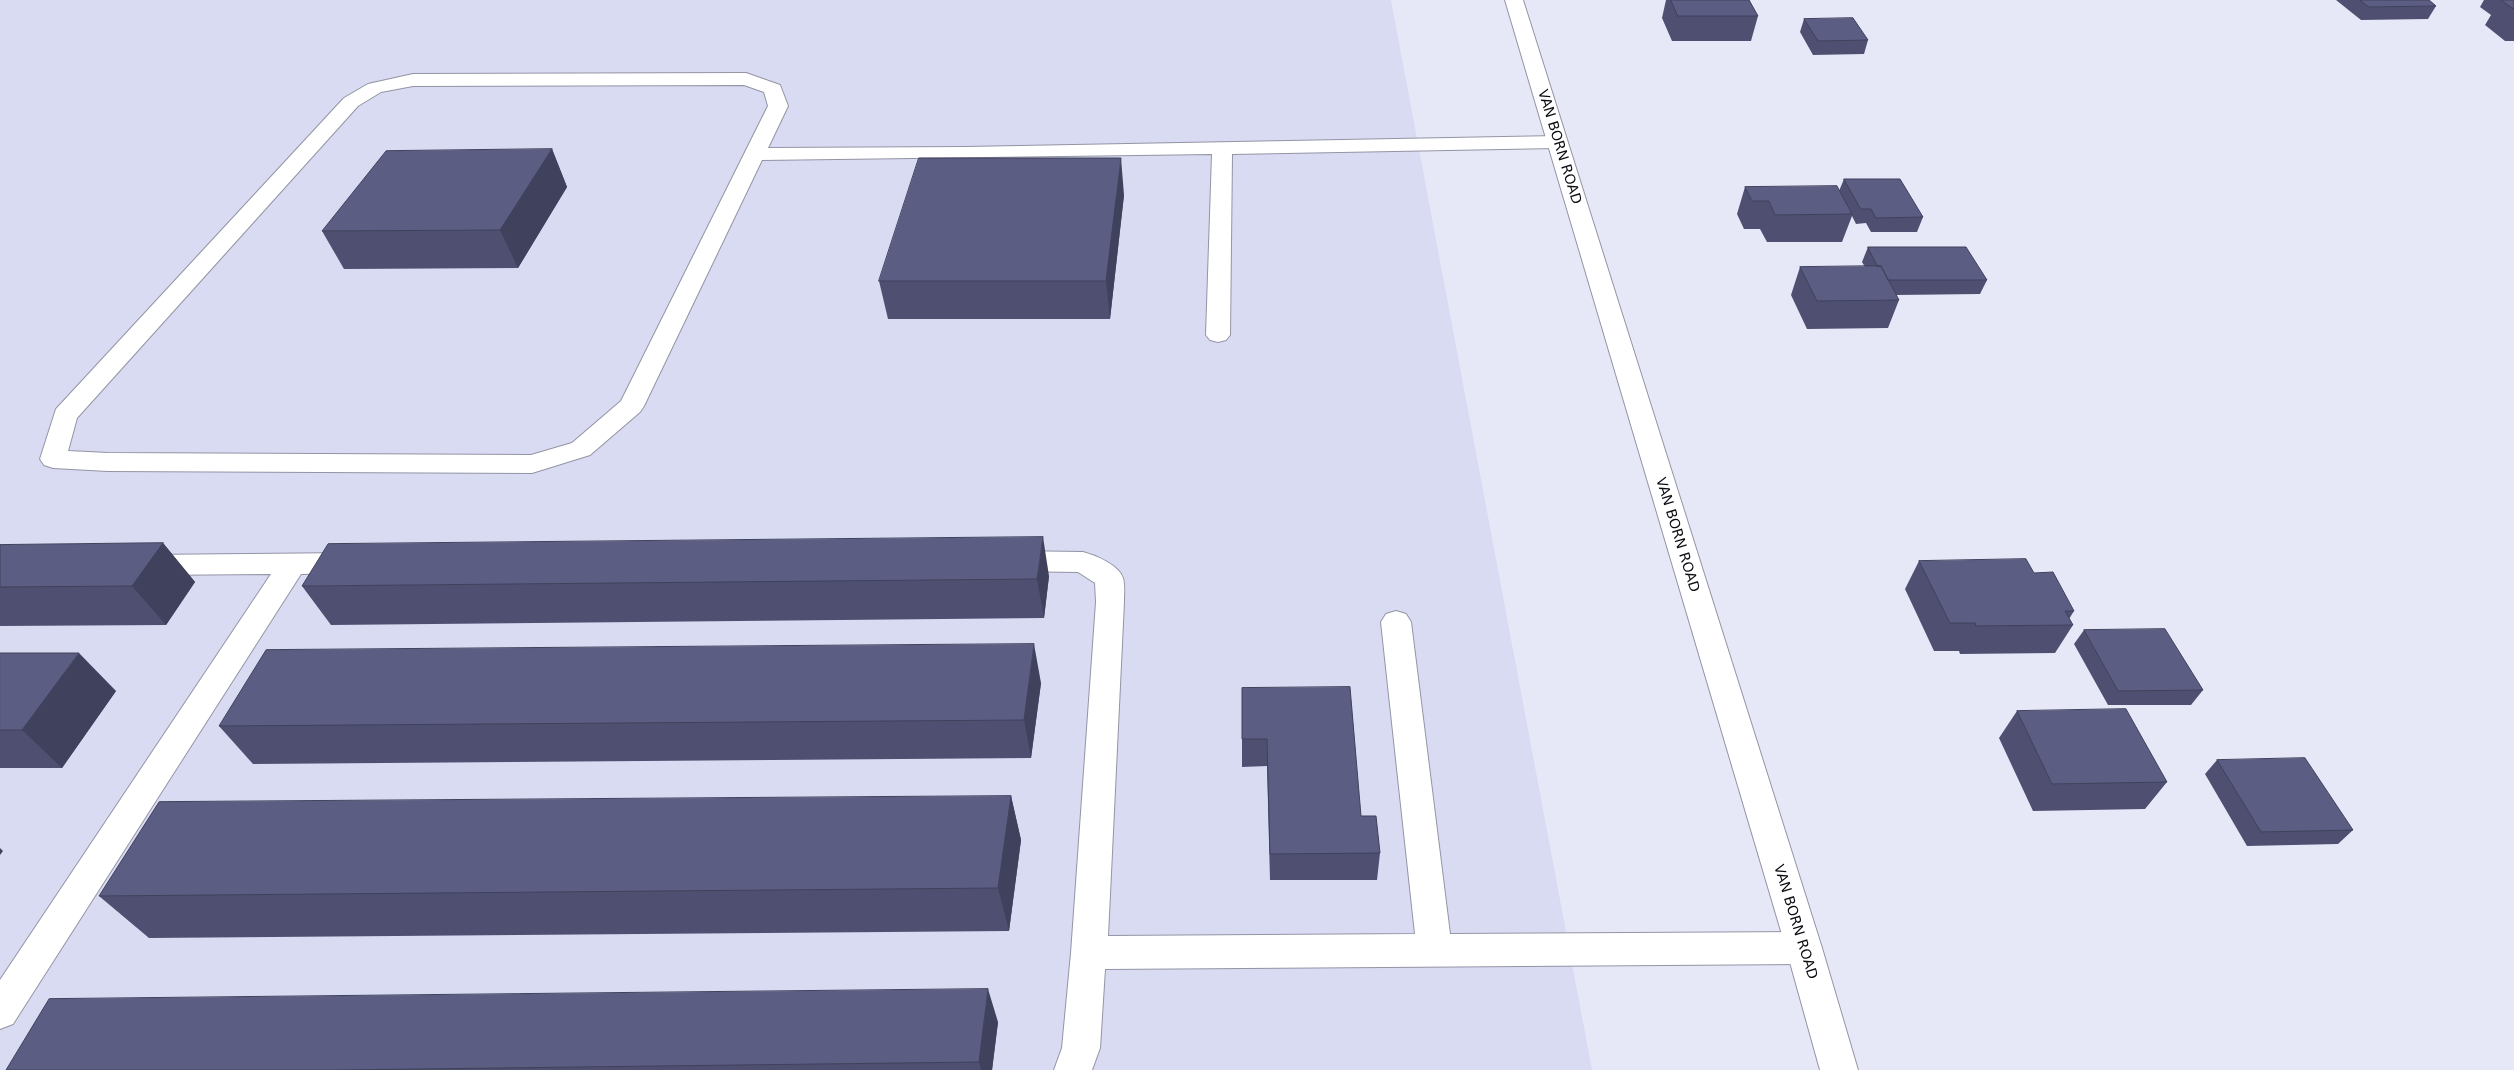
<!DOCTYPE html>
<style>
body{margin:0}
canvas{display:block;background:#e6e8f8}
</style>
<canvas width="2514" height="1070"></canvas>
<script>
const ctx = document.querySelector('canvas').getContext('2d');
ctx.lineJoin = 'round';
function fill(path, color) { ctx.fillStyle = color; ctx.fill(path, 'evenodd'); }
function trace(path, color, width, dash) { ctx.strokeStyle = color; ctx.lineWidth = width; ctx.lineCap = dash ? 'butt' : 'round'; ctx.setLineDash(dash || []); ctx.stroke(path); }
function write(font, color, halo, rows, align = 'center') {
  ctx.font = font + ' "DejaVu Sans",sans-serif'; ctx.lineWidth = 4; ctx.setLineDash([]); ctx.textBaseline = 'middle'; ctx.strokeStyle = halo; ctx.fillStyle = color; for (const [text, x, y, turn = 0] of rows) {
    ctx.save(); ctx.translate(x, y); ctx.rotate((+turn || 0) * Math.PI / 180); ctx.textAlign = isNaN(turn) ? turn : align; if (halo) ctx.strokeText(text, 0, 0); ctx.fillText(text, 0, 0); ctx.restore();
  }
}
fill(new Path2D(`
 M0,0H1391L1592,1070H0Z`), '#d9dbf3');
const minor = new Path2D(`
 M746,73L780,85L788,106L768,148L966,147L1557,136L1564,138L1567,142L1564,146L1557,148L1232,154L1230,335L1226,340L1218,342L1210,340L1206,335L1212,154L762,160L644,406L640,412L590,455L532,473L108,471L53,468L44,465L40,459L56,409L344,98L368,84L413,74ZM744,85L764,92L768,106L621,401L572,443L531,455L108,453L68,451L77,418L358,106L381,92L413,86Z
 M1009,551L1083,552C1095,555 1119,565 1123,578C1125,585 1124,595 1124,602L1108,936L1415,934L1381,622L1386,614L1396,611L1406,614L1411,622L1450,934L1804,932L1816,936L1822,948L1816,960L1804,964L1105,969L1100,1048L1092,1070H1054L1062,1048L1071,953L1096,602L1095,583L1078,572L1009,571L999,568L995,561L999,554Z
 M353,553L363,556L367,563L363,570L353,573L301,574L13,1024L0,1029V980L271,574L144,575L134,572L130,565L134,558L144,555Z`);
const major = new Path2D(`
 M1505,0H1523L1822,948L1858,1070H1820L1786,948Z`);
trace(minor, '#9394a4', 2);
trace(major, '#9394a4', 2);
fill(minor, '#fff');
fill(major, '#fff');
fill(new Path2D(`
 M1666,0H1749L1758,16L1751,41H1672L1662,18Z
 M2336,0H2429L2436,6L2428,19L2361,20Z
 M2484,0H2514V41H2505L2485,25L2491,15L2480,7Z
 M1804,19L1868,40L1864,54L1813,55L1800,32Z
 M552,149L567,187L518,268L344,269L322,231Z
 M1844,179L1923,217L1917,232H1871L1866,223L1856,224L1852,216L1842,242H1767L1760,229H1744L1737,214L1745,187L1839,191Z
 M1124,195L1110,319H888L879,281Z
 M1868,247L1987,280L1980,294L1896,295L1899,300L1888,328L1807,329L1791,295L1800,267H1865L1862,262Z
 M163,543L195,582L166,625L0,626V545Z
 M1919,561L2074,611L2069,619L2073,625L2055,653L1960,654L1959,651H1934L1905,589Z
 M1049,576L1044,618L331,625L302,586Z
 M2084,630L2203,690L2191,705H2108L2074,644Z
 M0,653L116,691L62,768H0Z
 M1041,683L1031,758L253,764L219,726Z
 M1242,688L1361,816L1380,853L1377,880H1270L1267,766L1242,767Z
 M2017,711L2167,782L2145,809L2033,811L1999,738Z
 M2217,760L2353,830L2338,844L2247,846L2205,774Z
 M1011,796L1021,840L1009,931L149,938L99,896Z
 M998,1022L992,1070H6Z`), '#4f5071');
fill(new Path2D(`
 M552,149L567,187L518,268L500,230Z
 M1121,158L1124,195L1110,319L1106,281Z
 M1043,537L1049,576L1044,618L1037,579Z
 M163,543L195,582L166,625L132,586Z
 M1034,644L1041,683L1031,758L1024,720Z
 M79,653L116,691L62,768L22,730Z
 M1011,796L1021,840L1009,931L998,888Z
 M0,848L3,851L0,855Z
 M988,989L998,1022L992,1070H981L979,1062Z`), '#40415c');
const building = new Path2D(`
 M1671,0H1749L1758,16H1678Z
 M2360,0H2429L2436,6L2369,7Z
 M2501,0H2514V9Z
 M1853,18L1868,40L1818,41L1804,19Z
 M552,149L500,230L322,231L386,151Z
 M919,158H1121L1106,281H879Z
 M1844,179H1900L1923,217L1876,218L1871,209H1861Z
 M1837,186L1852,214L1775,215L1769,201H1752L1745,187Z
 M1868,247H1966L1987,280H1888L1881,266L1878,267Z
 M1881,266L1899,300L1817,301L1800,267Z
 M1043,537L1037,579L302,586L328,544Z
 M163,543L132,586L0,587V545Z
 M2026,559L2034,573L2053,572L2074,611H2065L2073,625L1976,626L1975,623H1950L1919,561Z
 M2165,629L2203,690L2118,691L2084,630Z
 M1034,644L1024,720L219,726L266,650Z
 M0,653H79L22,730H0Z
 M1350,687L1361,816H1376L1380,853L1270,854L1267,739H1242V688Z
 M2126,709L2167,782L2052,784L2017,711Z
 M2305,758L2353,830L2261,832L2217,760Z
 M1011,796L998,888L99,896L159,802Z
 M988,989L979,1062L337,1070H6L49,999Z`);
fill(building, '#5c5d83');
trace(building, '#40415c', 1);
write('14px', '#0b0c11', '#fff', [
 ["VAN BORN ROAD",1559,147,73],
 ["VAN BORN ROAD",1677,535,73],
 ["VAN BORN ROAD",1795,922,73]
]);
</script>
